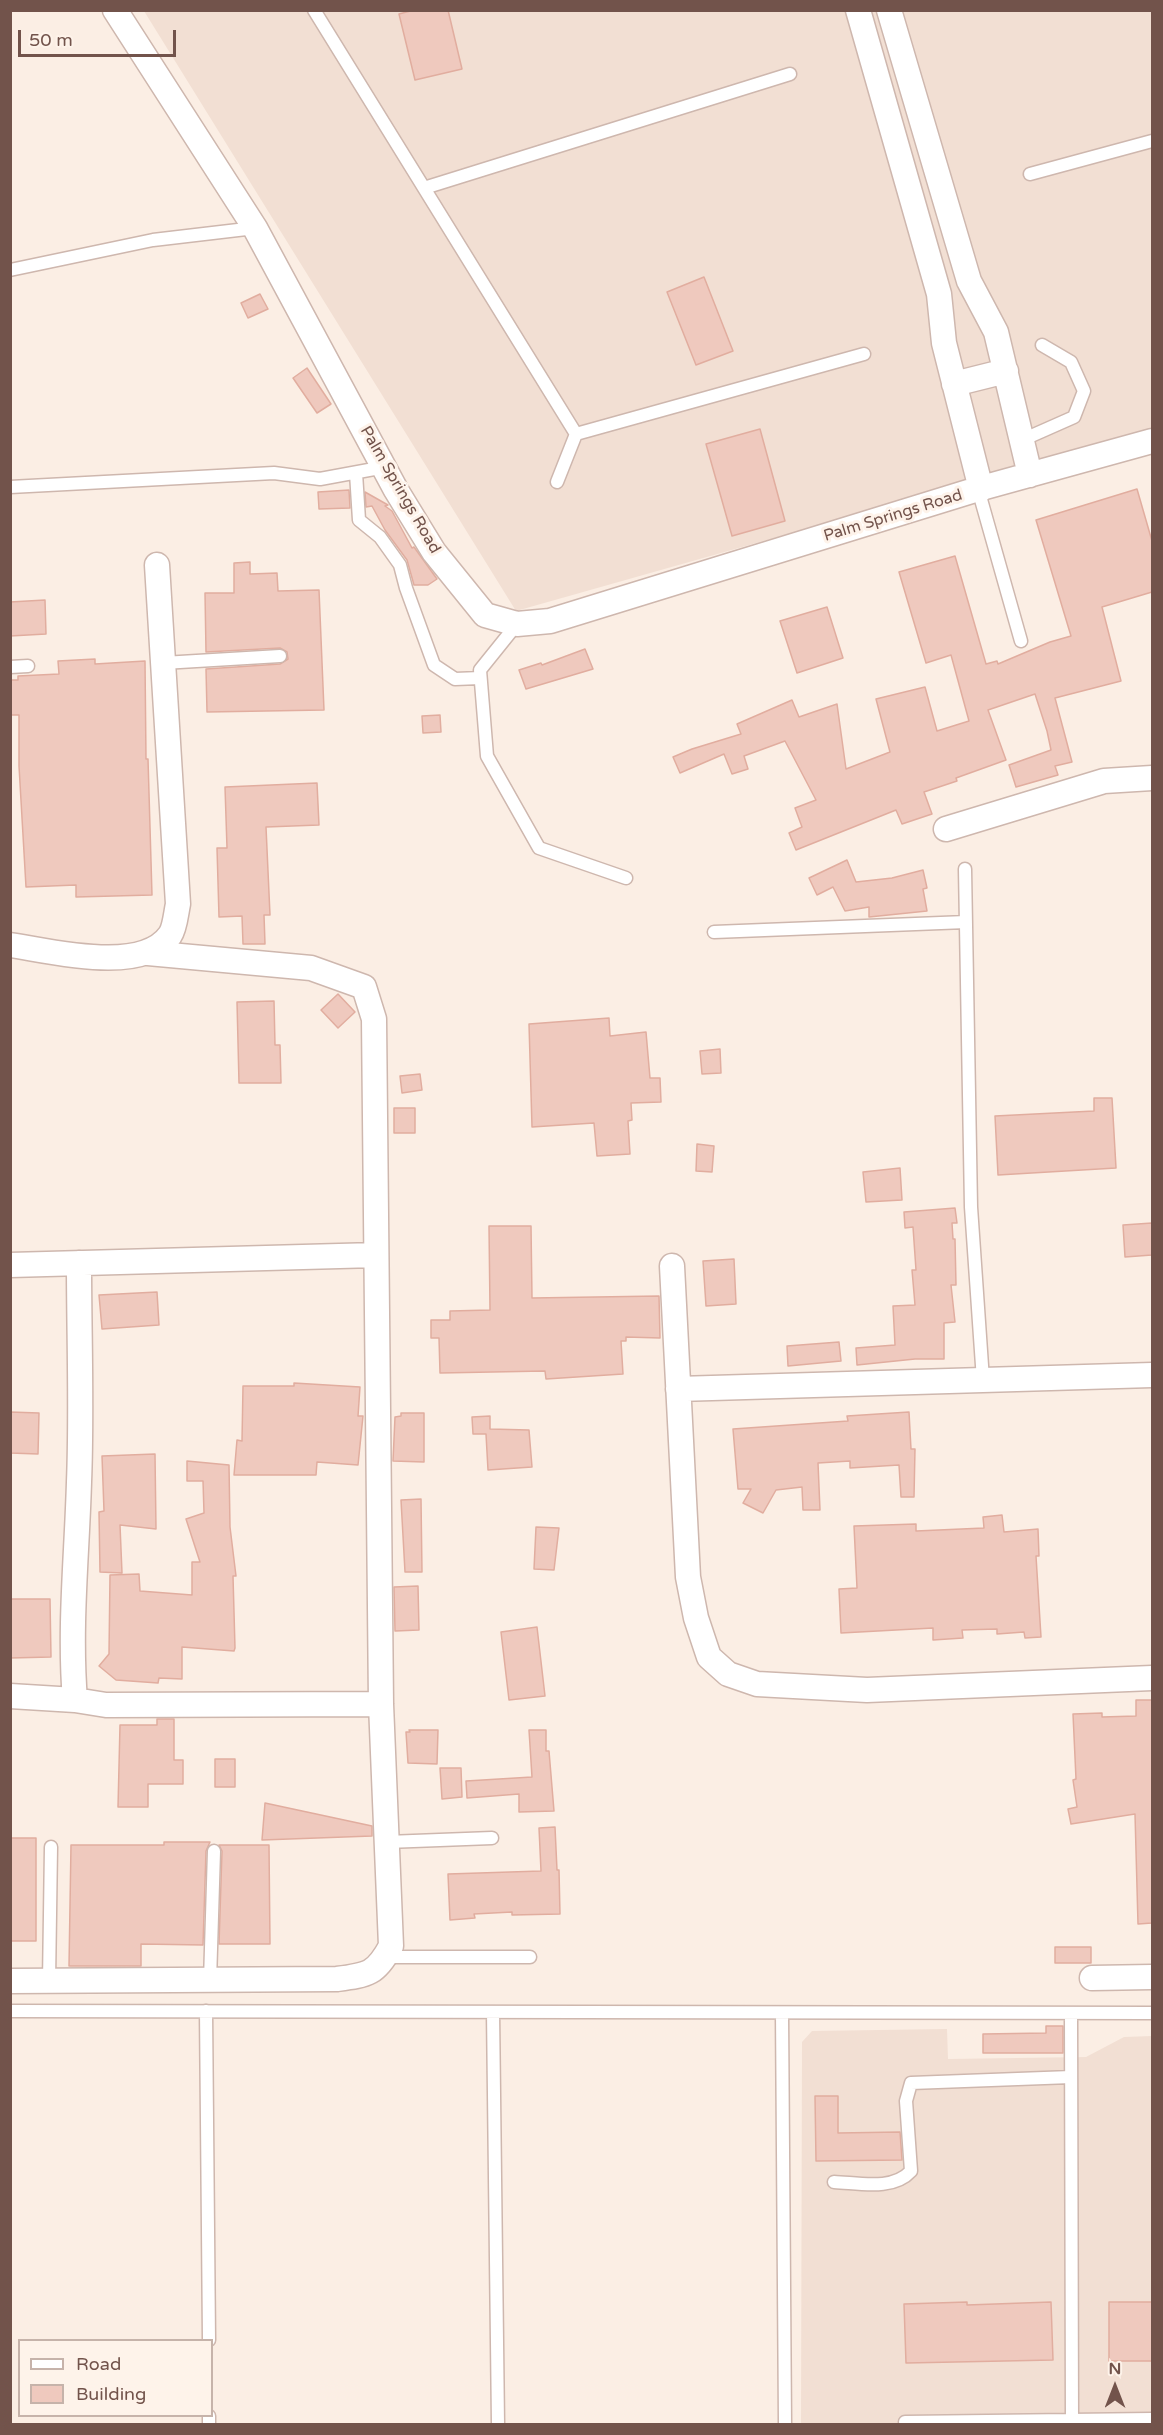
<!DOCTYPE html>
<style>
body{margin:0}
#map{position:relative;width:1163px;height:2435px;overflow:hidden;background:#fbeee4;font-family:"Varela Round",sans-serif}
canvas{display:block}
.frame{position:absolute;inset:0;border:12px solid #72534b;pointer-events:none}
.legend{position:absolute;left:18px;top:2339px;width:195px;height:78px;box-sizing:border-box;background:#fef3ea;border:2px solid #c6b3aa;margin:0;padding:8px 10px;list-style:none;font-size:18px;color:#72534b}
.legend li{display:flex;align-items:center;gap:12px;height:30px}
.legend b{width:30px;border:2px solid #c6b3aa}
.north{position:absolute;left:1085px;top:2357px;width:60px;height:60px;-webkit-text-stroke:4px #fef3ea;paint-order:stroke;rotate:0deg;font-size:16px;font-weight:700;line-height:24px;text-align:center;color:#72534b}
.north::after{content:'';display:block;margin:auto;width:21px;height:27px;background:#72534b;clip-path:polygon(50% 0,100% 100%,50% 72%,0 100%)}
.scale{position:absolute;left:18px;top:30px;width:158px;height:27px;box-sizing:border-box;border:3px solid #72534b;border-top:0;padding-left:8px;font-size:18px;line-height:21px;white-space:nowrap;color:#72534b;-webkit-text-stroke:4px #fef3ea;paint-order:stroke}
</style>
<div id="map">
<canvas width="1163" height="2435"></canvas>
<div class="frame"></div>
<ul class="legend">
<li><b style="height:8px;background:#fff"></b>Road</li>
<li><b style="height:16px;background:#efc9be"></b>Building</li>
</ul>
<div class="north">N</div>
<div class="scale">50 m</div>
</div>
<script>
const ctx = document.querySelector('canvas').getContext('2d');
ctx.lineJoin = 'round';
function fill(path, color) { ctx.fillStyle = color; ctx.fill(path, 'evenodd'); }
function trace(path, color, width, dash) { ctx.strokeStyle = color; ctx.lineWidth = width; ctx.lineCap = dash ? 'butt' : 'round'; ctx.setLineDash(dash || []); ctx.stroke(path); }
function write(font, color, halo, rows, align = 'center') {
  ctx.font = font + ' "Varela Round",sans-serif'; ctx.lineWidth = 6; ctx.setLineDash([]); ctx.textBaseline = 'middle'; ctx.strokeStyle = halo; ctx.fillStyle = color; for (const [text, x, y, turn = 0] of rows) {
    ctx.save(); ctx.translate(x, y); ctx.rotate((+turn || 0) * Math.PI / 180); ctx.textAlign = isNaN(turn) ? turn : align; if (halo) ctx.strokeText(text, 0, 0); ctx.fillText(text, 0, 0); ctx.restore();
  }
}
fill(new Path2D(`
 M144,11H1152V431L516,611Z
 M947,2029L948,2059L1086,2057L1124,2037L1152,2036V2424H801L802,2042L812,2031Z`), '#f2dfd3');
const building = new Path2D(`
 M414,10H448L462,69L415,80L399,14Z
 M704,277L733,351L696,365L667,292Z
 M260,294L268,309L248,318L241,303Z
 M307,368L331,404L317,413L293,378Z
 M760,429L785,521L732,536L706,444Z
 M1137,489L1152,541V592L1102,607L1121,681L1055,698L1072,762L1055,766L1058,775L1016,787L1009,765L1051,750L1047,731L1035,694L988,710L1006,760L956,778L957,781L924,792L932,814L902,824L896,810L796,850L789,833L802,827L795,808L816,800L785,741L744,756L748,769L732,774L724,754L680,773L673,757L692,749L741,734L737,724L792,700L799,717L837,704L846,769L890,752L876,699L925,687L937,731L969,721L951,655L926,663L899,572L955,556L986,664L997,661L998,664L1050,642L1071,636L1036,520Z
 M349,490L350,508L319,509L318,492Z
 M365,492L388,505L385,506L392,511L412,548L414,547L437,579L428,585H414L407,560L385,530L372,506L366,507Z
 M250,562V574L277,573L278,591L319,590L324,710L207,712L206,669L280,664L288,659L287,652L280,648L206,652L205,593H234V563Z
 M45,600L46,634L10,636V602Z
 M827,607L843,658L797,673L780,621Z
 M585,649L593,669L526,689L519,670L541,663L542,665Z
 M95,659V664L145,661L146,759H148L152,895L76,897V885L26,887L19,766V715H10V680H18V676L59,674L58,661Z
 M440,715L441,732L423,733L422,716Z
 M317,783L319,825L266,827L270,915H264L265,944H243L242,916L219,917L217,848H227L225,787Z
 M847,860L856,882L892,878L923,870L927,888L923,889L927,911L869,917V907L845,911L833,887L817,895L809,878Z
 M338,994L355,1012L338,1028L321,1010Z
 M274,1001L275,1045H280L281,1083H239L237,1002Z
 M609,1018L610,1036L646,1032L650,1078H660L661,1102L631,1103L632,1120L628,1121L630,1154L597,1156L594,1123L532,1127L529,1024Z
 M720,1049L721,1073L702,1074L700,1051Z
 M420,1074L422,1090L402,1093L400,1076Z
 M1094,1098H1112L1116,1168L998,1175L995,1116L1094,1111Z
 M394,1108H415V1133H394Z
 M697,1144L714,1146L712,1172L696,1171Z
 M900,1168L902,1200L866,1202L863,1172Z
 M955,1208L957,1223H952L953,1239H955L956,1285H951L955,1322L944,1323V1359H915L857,1365L856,1348L895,1345L893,1306L915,1305L912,1270H916L913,1227L905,1228L904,1212Z
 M1152,1223V1255L1125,1257L1123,1225Z
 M489,1226H531L532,1298L659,1296L660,1338L626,1337V1341H621L623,1374L546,1379L545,1371L440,1373L439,1338H431V1320H450V1311L490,1310Z
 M734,1259L736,1304L706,1306L703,1261Z
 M157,1292L159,1325L102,1329L99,1295Z
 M839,1342L841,1361L788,1366L787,1346Z
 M294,1383L360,1387L358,1416H363L358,1465L317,1462L316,1475H234L237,1440L242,1441L243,1386H294Z
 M10,1412L39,1413L38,1454L10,1453Z
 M909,1412L911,1449H915L914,1497H901L899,1465L850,1468V1461L818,1463L820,1510H803L802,1487L776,1490L763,1513L743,1503L751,1489H738L733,1429L848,1421L847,1416Z
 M401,1413H424V1462L393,1461L395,1417L401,1416Z
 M490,1416V1429L529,1430L532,1467L488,1470L486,1434H473L472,1417Z
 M155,1454L156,1529L120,1525L122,1573L100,1572L99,1512L104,1511L102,1456Z
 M187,1461L229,1465L230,1527L236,1576H233L235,1648L234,1651L182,1647V1679L159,1678L158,1683L116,1680L99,1666L109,1654L110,1575L139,1574L140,1591L192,1595V1562H200L186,1519L204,1513L203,1481H187Z
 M421,1499L422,1572H405L401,1500Z
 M1002,1515L1004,1532L1038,1529L1039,1556H1036L1041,1637L1025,1638L1024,1632L997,1634V1629L962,1630L963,1638L933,1640V1628L841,1633L839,1589L857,1588L854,1526L916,1524V1531L984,1528L983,1517Z
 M536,1527L559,1528L554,1570L534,1569Z
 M418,1586L419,1630L395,1631L394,1587Z
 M10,1599H50L51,1657L10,1658Z
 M537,1627L545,1696L509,1700L501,1632Z
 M1136,1700H1152V1923L1138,1924L1135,1814L1071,1824L1068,1809L1077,1807L1073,1780L1076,1779L1073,1714L1102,1713V1717L1136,1716Z
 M157,1719H174V1760H183V1784H148V1807H118L120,1725H157Z
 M409,1730H438L437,1764L408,1763L406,1732H410Z
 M529,1730H546V1751H549L554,1811L519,1812V1794L467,1798L466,1781L532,1777Z
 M215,1759H235V1787H215Z
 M440,1768H461L462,1797L442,1799Z
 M265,1803L372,1826V1836L262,1840Z
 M555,1827L557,1870H559L560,1914L512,1915V1912L474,1914L475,1918L450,1920L448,1874L541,1871L539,1828Z
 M10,1838H36V1941H10Z
 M164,1842H210L206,1851L203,1945L141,1944V1966H69L71,1845H164Z
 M219,1845H269L270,1944H219L222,1851Z
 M1055,1947H1091V1963H1055Z
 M1046,2026H1063V2053H983V2034L1046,2033Z
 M815,2096H838V2133L900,2132L902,2160L816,2161Z
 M967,2302V2305L1051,2302L1053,2360L906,2363L904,2304Z
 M1109,2302H1152V2361H1109Z`);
fill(building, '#efc9be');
trace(building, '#e1ad9f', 1.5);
const lane = new Path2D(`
 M314,10L576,434
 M1030,174L1152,141
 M424,188L790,74
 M10,270L153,240L255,228
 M1022,440L1074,417L1084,391L1071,362L1042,345
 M356,473L359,520L380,537L400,565L406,588L434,665L455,679L480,678
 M557,482L576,434L864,354
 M10,487L274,473L320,479L385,467
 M978,489L1021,641
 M517,624L480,670L487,756L539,848L626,878
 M163,663L280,656
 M10,667L28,666
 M965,869L971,1207L983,1380
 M714,932L966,922
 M387,1842L492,1838
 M385,1957H530
 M49,1981L51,1847
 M210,1981L214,1851
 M10,2011L1152,2013
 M206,2011L209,2340
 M493,2012L498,2424
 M782,2013L785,2424
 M1071,2013L1072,2424
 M834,2182C859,2183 893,2191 911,2171L906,2101L911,2083L1071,2077
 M209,2416V2424
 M905,2422L1152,2419`);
const street = new Path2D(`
 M115,10L255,228L396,490L434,552L485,615L517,624L550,621L978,489L1152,441
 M858,10L939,294L944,343L981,489
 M889,10L969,281L996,332L1030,475
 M954,384L1006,371
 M946,829L1104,781L1152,778
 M10,945C51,951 142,975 170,935C175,928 176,913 178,904L157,565
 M79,1263C79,1336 82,1409 79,1482C77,1554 69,1627 75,1700L106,1705L381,1704
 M10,1265L376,1255
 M672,1266L688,1577L696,1618L709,1657L728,1674L757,1684L867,1690L1152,1678
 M678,1389L1152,1375
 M10,1696L75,1700
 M1092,1978L1152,1977
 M10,1981L337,1979C368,1975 376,1974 391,1946L381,1704L374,1019L364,987L311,968L148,953`);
trace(lane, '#ceb7ae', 15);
trace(street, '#ceb7ae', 27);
trace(lane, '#fff', 12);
trace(street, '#fff', 24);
write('16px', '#72534b', '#fef3ea', [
 ["Palm Springs Road",400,490,60],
 ["Palm Springs Road",893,516,-17]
]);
</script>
